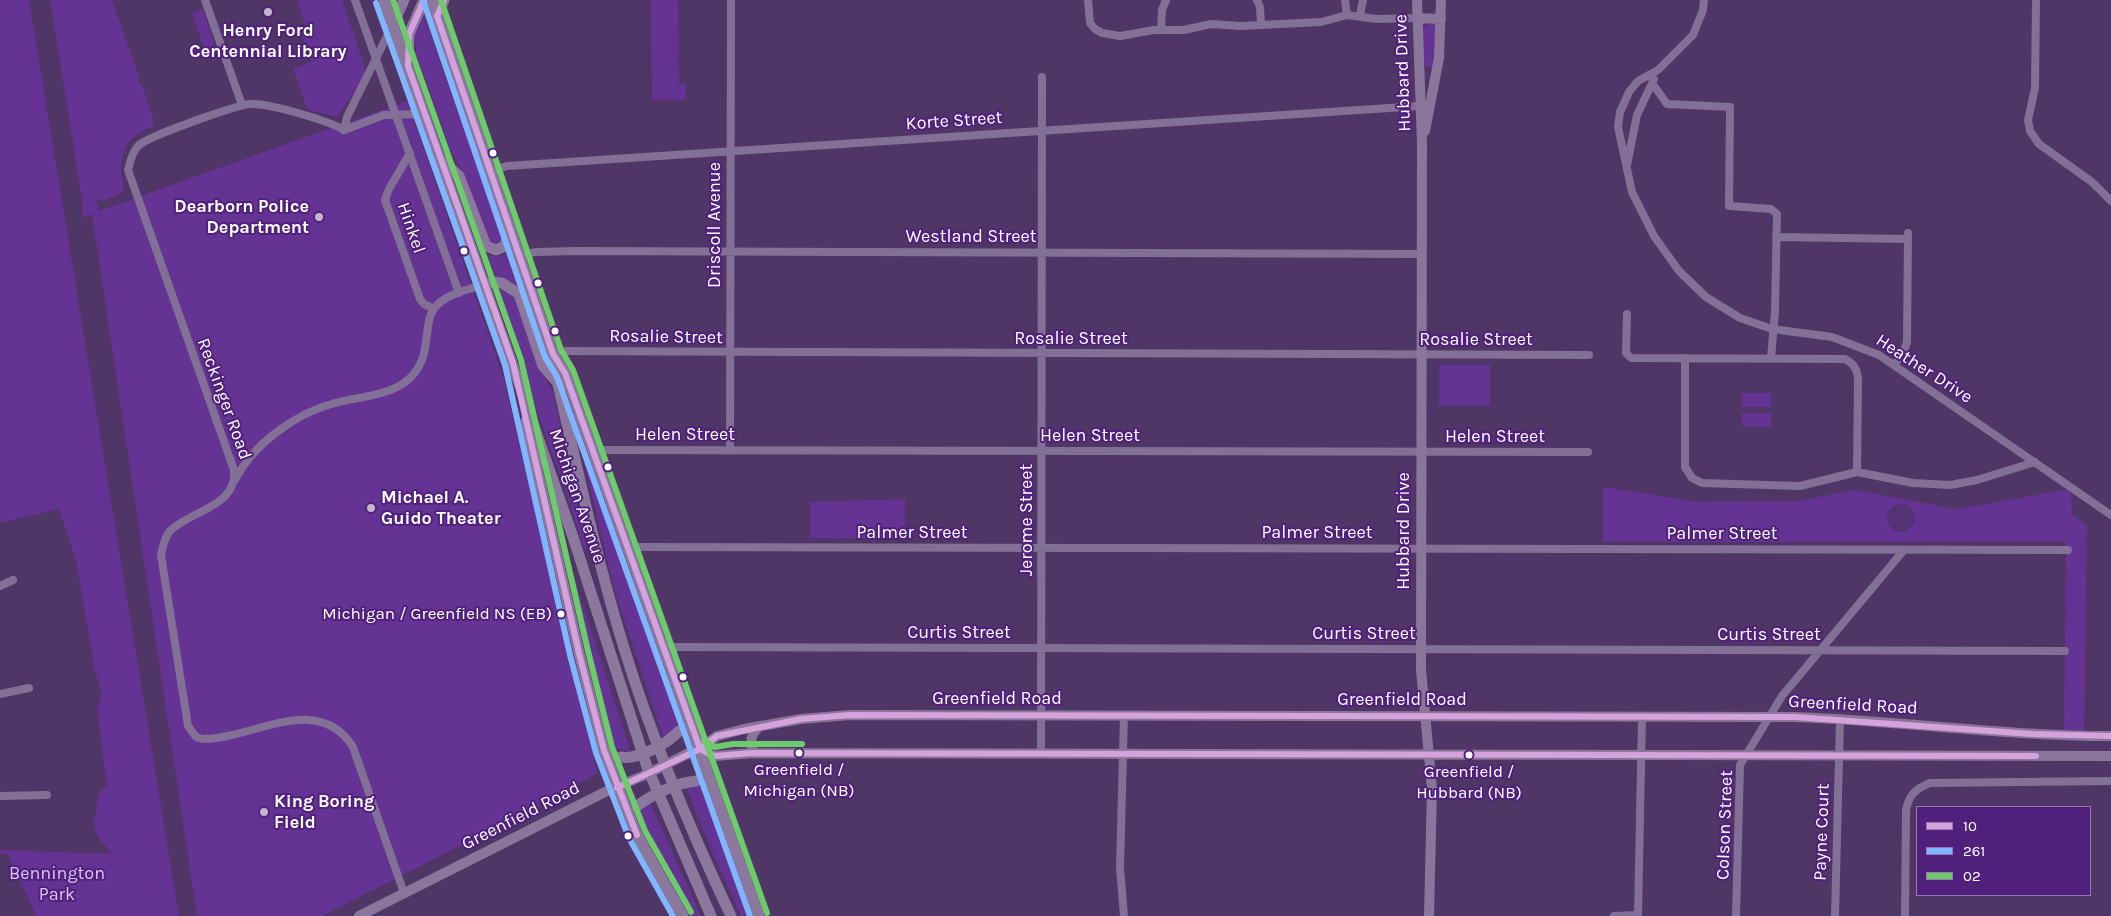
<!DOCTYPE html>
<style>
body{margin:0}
#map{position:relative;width:2111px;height:916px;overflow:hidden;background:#503567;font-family:Karla,sans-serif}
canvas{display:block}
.legend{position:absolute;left:1916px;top:806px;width:175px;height:90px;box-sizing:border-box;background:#51207c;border:1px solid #9779b0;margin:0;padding:6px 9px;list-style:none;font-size:15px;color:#fff}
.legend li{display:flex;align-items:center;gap:10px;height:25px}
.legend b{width:25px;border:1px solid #9779b0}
</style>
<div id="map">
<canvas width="2111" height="916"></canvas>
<ul class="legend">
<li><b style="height:6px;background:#d5a2dd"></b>10</li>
<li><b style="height:6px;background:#80b6ff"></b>261</li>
<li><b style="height:6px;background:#6ccb6a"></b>02</li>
</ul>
</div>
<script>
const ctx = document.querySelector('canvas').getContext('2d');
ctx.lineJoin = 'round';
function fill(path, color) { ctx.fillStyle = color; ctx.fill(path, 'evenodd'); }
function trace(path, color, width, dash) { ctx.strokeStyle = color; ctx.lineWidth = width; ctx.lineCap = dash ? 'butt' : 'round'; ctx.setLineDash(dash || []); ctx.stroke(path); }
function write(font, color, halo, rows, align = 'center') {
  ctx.font = font + ' Karla,sans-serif'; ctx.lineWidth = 4; ctx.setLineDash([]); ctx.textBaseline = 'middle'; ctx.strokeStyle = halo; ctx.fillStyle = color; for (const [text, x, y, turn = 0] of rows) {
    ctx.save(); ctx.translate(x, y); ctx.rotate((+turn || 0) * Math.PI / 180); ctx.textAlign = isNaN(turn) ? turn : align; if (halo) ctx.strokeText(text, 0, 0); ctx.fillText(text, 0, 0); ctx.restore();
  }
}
fill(new Path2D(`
 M0,0H29L179,916H36L8,854H0V850L112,854L97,836L94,824L98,794L107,785L97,709L102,692L95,672L76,560L59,509L0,523Z
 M50,0H112L138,74L139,83L142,85L154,121L151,128C122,137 117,161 124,188L121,194L102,201L96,198L99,211L407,101L503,376L597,773L554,798L322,916H197L92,214L82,218V199Z
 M297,0H342L367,74L337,117L309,110L306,106L294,71V68L311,62L300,29L305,25Z
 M651,0H678L679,84H686V99L652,100Z
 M203,9L214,42L213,47L205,50L192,13Z
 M424,16L502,237L498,244H490L462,172L449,146L416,52L415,33Z
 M1428,24L1436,25V63L1430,68L1425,66L1423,62V28Z
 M507,253L509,254L520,288L496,276L488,256H501Z
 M498,287L514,297L542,372L553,392L587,548L584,549C558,461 521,376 498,287Z
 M1439,365H1490V405H1439Z
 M1742,393H1771V407H1742Z
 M1742,413H1771V427L1742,426Z
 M575,415L678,711C680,726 675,730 664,739L615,592L573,416Z
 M1603,487L1698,502L1799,501L1854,490L1957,509L2071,489L2072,515L2087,525L2084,731L2064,730L2066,542H1603Z
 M905,499V538H810V502Z
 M554,516L631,752L614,748L607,737Z
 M685,785H697L710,793L754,916H741L713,854Z
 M650,802L701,916H689L639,824L641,809Z`), '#653393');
fill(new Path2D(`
 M1887 518a14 14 0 1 1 28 0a14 14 0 1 1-28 0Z`), '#553175');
trace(new Path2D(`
 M205,0L242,105
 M355,0L459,293
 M1088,0L1090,23L1095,29L1102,33L1120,36L1154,30H1184L1211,24L1240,26L1321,22L1347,15L1377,19L1417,18
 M1257,0L1260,7L1261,24
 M1345,0L1347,15
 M1704,0L1703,10L1693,35L1658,70L1638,81L1629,92L1620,112L1618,127L1632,192L1654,236L1679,271L1706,297L1740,318L1772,329L1832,337L1879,355L2111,515
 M2036,0L2035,88L2028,120L2030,131L2039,144L2092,182L2111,201
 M1360,15L1363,0
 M1161,30L1162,10L1166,0
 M1652,83L1667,104L1730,107L1729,206L1771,209L1777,214L1775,311L1771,358
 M344,130C327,120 271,104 252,104C238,104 146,137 138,146C132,152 130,162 128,170L234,470C238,507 188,511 169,532C164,539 163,547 161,555L188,726L196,737L203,739C253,739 318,691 353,747L404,893
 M344,130L347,117L393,24
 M344,130L384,115L425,114
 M410,153L389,189L385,200L420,299L424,304L434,309
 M1627,165L1637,115L1654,79
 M492,171L507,166L1420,106
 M1776,237L1908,239
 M520,256L535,252L576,251L1422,254
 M1627,314L1626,353L1631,358L1845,359C1854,364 1857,369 1858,379L1857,472
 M552,351L1589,355
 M1685,358V467L1692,478L1702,483L1800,486L1857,472L1913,483L1950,485L1977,480L2035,462
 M1895,364L1904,351L1907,342L1908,233
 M593,450L1588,452
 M730,450L731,0
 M235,480C253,444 296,413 335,403C357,397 385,396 404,383C437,359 419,323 437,305C449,293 470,289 486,284
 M627,547L2068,550
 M0,586L13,580
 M663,647L2065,651
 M0,694L29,688
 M1041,753L1042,77
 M0,796L47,795
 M1124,916L1120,868L1124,715
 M1614,916L1638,915
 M1638,916L1642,717
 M1736,916L1740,765L1782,696L1904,550
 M1835,916L1840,719
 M1905,916L1906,810C1909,795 1915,789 1930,783L2111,781`), '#837096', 8);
trace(new Path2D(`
 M1417,0L1422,144L1421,670L1432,789L1429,916
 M1417,18L1441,19
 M1425,131L1439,58L1441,0
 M700,749L714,756L753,753L2111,756
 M753,753C750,740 750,735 760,726
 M687,754L700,749L717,736L744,729L801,719L850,715L1795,717C1901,721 2005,736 2111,736
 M359,916L607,791L645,775`), '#8a769a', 10);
trace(new Path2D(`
 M384,0L573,537L647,767L711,916
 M432,0L553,354L558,384C578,472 597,561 624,648C652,740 690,829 731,916
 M437,16L444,0
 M393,24L404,0
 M408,57L409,34L424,0
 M443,161L459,176L486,246L496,250L505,246L509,229
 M486,284L494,282L502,283L519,294L543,366L557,382
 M556,359L565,373L759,916
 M526,421L579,653L604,750L637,835L683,916`), '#8c789d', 11);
trace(new Path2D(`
 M645,775L687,754`), '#8a769a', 10);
trace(new Path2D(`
 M621,757C638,760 667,744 679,731
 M637,806C653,794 676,783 696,781`), '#8c789d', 11);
trace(new Path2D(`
 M424,0L409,34L408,66L513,363L579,653L604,750L637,835
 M444,0L437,16L553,354L565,373L700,749
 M702,750L714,756L753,753L2036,756
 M617,788L700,749L717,736L801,719L850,715L1795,717L2032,734L2111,736`), '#d5a2dd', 6);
trace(new Path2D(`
 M376,3L505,365L570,655L596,753L629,838L673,916
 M424,3L545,357L557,377L750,916`), '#80b6ff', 6);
trace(new Path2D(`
 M393,0L521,360L588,651L612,747L645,831L691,912
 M441,0L561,350L573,370L767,913
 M704,741L715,747L733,744H802`), '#6ccb6a', 6);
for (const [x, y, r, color] of [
 [268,12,5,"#c2b8ca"],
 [493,153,4.5,"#fff"],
 [319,217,5,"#c2b8ca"],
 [464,251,4.5,"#fff"],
 [538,283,4.5,"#fff"],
 [555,331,4.5,"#fff"],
 [608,467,4.5,"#fff"],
 [371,508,5,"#c2b8ca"],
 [561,614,4.5,"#fff"],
 [683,677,4.5,"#fff"],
 [799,753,4.5,"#fff"],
 [1469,755,4.5,"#fff"],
 [264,812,5,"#c2b8ca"],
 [628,836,4.5,"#fff"]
]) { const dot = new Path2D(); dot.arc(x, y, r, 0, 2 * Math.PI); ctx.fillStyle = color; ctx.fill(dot); trace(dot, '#51207c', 2); }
write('17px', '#fff', '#51207c', [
 ["Michigan / Greenfield NS (EB)",552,614,"right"],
 ["Greenfield /",799,770],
 ["Michigan (NB)",799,791],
 ["Greenfield /",1469,772],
 ["Hubbard (NB)",1469,793]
]);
write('bold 18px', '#fff', '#51207c', [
 ["Henry Ford",268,31,"center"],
 ["Centennial Library",268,52,"center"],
 ["Dearborn Police",309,207,"right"],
 ["Department",309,228,"right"],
 ["Michael A.",381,498],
 ["Guido Theater",381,519],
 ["King Boring",274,802],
 ["Field",274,823]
], 'left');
write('18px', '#fff', '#51207c', [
 ["Hubbard Drive",1403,73,-92],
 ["Korte Street",954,121,-4],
 ["Driscoll Avenue",715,225,-90],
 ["Hinkel",411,228,71],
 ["Westland Street",971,237],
 ["Rosalie Street",666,337,1],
 ["Rosalie Street",1071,339],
 ["Rosalie Street",1476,340],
 ["Heather Drive",1924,369,33],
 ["Reckinger Road",224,399,70],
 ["Helen Street",685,435],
 ["Helen Street",1090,436],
 ["Helen Street",1495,437],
 ["Michigan Avenue",577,496,71],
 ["Jerome Street",1027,520,-90],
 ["Hubbard Drive",1404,531,-90],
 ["Palmer Street",912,533],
 ["Palmer Street",1317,533],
 ["Palmer Street",1722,534],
 ["Curtis Street",959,633],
 ["Curtis Street",1364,634],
 ["Curtis Street",1769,635],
 ["Greenfield Road",997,699],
 ["Greenfield Road",1402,700],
 ["Greenfield Road",1853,705,3],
 ["Greenfield Road",521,816,-27],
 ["Colson Street",1725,825,-88],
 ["Payne Court",1822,832,-88]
]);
write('18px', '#dec6f5', '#51207c', [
 ["Bennington",57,874],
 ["Park",57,895]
]);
</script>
